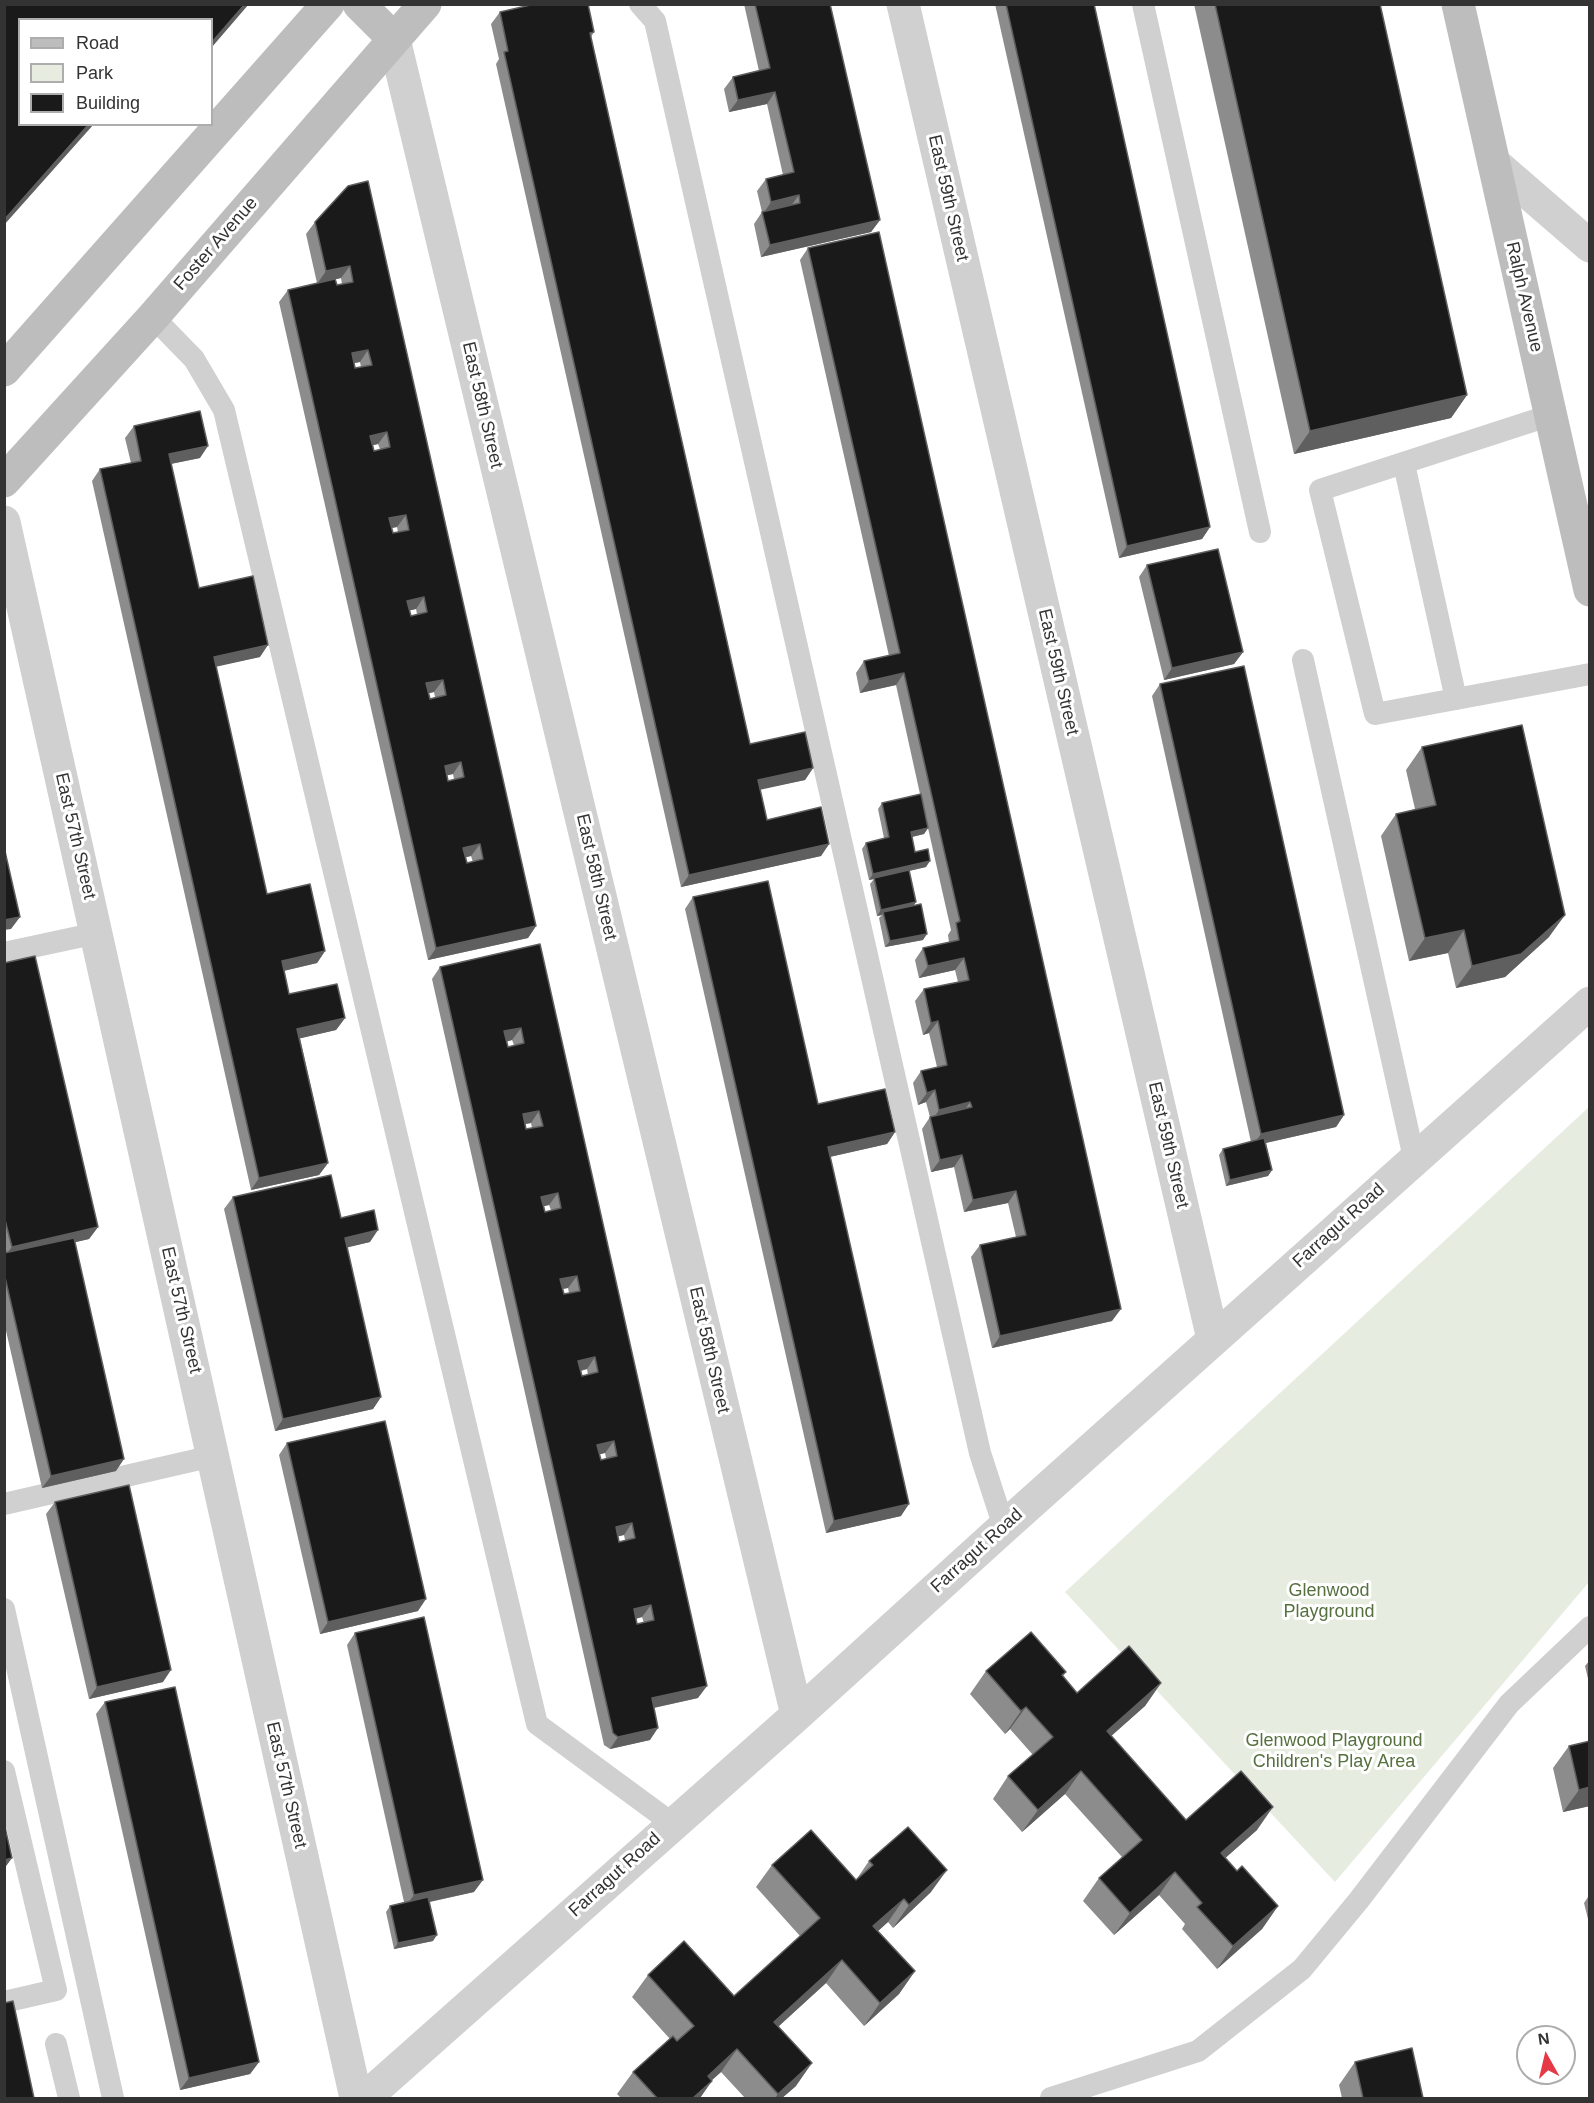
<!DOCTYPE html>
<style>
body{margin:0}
#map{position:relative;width:1594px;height:2103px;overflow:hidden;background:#fff;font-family:Arial,sans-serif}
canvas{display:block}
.frame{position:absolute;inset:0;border:6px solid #333;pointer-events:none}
.legend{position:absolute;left:18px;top:18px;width:195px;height:108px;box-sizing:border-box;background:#fff;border:2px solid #adadad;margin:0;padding:8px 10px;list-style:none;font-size:18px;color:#333}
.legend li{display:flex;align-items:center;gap:12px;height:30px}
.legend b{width:30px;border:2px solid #adadad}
.north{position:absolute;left:1516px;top:2025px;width:60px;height:60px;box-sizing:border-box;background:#fff;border:2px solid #adadad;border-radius:50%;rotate:352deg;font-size:16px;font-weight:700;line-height:24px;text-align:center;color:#333}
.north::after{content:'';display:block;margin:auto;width:21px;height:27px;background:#e63946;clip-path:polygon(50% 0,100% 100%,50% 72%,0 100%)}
</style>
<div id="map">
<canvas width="1594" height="2103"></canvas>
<div class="frame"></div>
<ul class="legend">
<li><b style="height:8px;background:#bdbdbd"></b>Road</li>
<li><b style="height:16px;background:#e6ecdf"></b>Park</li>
<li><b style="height:16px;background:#1a1a1a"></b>Building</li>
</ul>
<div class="north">N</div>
</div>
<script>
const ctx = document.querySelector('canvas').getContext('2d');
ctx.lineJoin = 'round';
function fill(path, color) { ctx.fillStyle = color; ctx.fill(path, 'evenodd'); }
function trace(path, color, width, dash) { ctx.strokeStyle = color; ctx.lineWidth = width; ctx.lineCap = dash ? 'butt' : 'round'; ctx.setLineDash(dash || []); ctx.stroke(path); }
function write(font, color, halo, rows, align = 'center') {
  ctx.font = font + ' Arial,sans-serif'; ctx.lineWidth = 6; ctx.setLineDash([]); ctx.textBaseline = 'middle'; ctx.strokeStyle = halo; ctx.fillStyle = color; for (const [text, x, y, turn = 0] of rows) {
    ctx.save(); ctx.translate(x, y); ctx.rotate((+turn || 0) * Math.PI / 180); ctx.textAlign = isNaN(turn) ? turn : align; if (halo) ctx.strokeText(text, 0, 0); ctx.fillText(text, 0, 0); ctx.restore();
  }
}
fill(new Path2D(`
 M1589,1107V1582L1335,1882L1065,1592Z`), '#e6ecdf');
trace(new Path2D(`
 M640,4L655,21L980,1453L1004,1527
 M1143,4L1260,532
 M153,317L194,359L224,410L537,1724L673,1824
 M1551,415L1320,490L1375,714L1590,674
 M1404,464L1456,699
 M1303,660L1414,1158
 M4,953L97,933
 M4,1504L213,1456
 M4,1609L113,2098
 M4,1771L56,1990L4,2002
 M56,2044L69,2098
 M1051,2098L1198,2051L1302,1969L1359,1900L1509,1704L1590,1627`), '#d0d0d0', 22);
trace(new Path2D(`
 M903,4L1213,1339
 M394,39L797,1715
 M1494,163L1590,246
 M4,522L356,2098
 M365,2098L797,1715L1004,1527L1590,1003`), '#d0d0d0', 33);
trace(new Path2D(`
 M359,4L394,39
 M1458,4L1590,590
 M4,370L328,4
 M4,481L153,317L425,4`), '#bdbdbd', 33);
fill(new Path2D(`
 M744,4H830L880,220L871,232L761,257L754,224L762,212L757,191L766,179L783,175L767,104L729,112L724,89L733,77L759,71Z
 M995,4H1094L1210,527L1202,539L1119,558Z
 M1194,4H1380L1467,395L1451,418L1294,454Z
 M500,12L594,32L591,37L750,744L813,768L805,780L760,789L767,820L829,844L821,856L681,887L496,64L499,59L491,24Z
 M348,186L536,926L528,938L428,960L279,302L288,290L317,283L306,234L315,222ZM341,278L342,284L337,285L335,279ZM360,362L361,367L355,368L354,363ZM378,444L380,449L374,451L373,445ZM397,527L398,532L393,533L391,528ZM416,609L417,614L411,616L409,610ZM434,692L435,697L430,699L428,693ZM453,774L454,779L448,781L447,775ZM471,856L473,862L467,863L465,857Z
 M808,248L1112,1321L992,1348L971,1257L980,1245L1016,1237L1008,1203L964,1212L954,1167L931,1172L922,1129L930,1117L926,1102L918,1105L913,1083L921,1071L937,1067L929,1033L923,1035L915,1001L924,989L958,982L955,970L919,978L915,960L923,948L949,942L948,935L951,930L928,828L924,834L912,837L915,852L926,867L909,871L916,902L913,906L923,940L885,947L879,918L882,915L877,916L870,884L874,879L869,880L862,849L866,843L884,838L878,809L882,803L920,794L896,685L860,693L856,673L864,661L889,656L800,260Z
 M134,426L200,458L171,464L199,588L260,657L216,666L267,894L325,951L317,963L284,971L289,994L345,1018L336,1030L300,1038L328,1163L319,1175L251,1190L92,481L100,469L131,463L125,438Z
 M1147,565L1243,652L1234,664L1164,680L1139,577Z
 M1160,684L1344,1115L1336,1127L1266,1143L1272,1170L1268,1176L1226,1186L1219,1155L1223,1149L1251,1142L1152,696Z
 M1422,747L1549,937L1505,977L1456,988L1448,953L1409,961L1381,836L1396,814L1415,809L1406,770Z
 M693,897L818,1104L895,1132L887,1144L830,1157L901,1516L826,1533L685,909Z
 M540,944L698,1698L654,1708L650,1740L610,1749L604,1745L432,979L440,967ZM512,1040L514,1045L508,1047L506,1042ZM531,1123L532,1128L526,1129L525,1124ZM549,1205L551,1210L545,1212L544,1206ZM568,1288L569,1293L564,1294L562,1289ZM587,1369L588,1375L582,1376L581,1371ZM605,1453L606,1458L601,1460L599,1454ZM624,1535L625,1540L619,1542L618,1536ZM642,1617L644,1623L637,1624L636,1619Z
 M4,963L98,1227L89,1239L75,1242L116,1471L42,1488L4,1322Z
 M233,1197L341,1218L370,1242L347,1247L381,1397L373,1409L275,1431L224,1209Z
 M287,1443L418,1611L320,1634L279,1455Z
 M55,1502L163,1682L89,1699L46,1514Z
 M355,1633L474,1892L430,1902L433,1941L394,1949L386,1912L390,1906L404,1902L347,1645Z
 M1590,1660V1687L1585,1666Z
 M986,1671L1066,1672L1063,1676L1077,1693L1161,1683L1145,1706L1111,1736L1186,1820L1257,1830L1225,1858L1237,1871L1278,1906L1262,1929L1217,1969L1182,1929L1185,1924L1159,1895L1114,1935L1083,1901L1099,1878L1122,1857L1065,1794L1022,1832L993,1799L1008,1776L1033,1755L1010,1729L1005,1734L970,1694Z
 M105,1702L259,2062L250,2074L180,2090L96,1714Z
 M1590,1741V1806L1563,1812L1553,1768L1569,1746Z
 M869,1861L931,1892L893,1928L888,1922L878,1931L915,1971L899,1994L864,2026L826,1983L778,2027L796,2086L782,2098H745L721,2072L712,2080L700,2098H621L617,2094L633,2072L670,2039L632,1997L648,1975L734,1996L800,1936L756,1887L772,1865L856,1880Z
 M1590,1894V1927L1584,1903Z
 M1355,2062L1423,2098H1342L1339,2085Z`), '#8c8c8c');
fill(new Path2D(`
 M245,4H249L212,47V42Z
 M775,92L767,104L729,112L738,100Z
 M89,124H94L4,225V220Z
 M799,195L790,207L763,214L771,202Z
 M880,220L871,232L761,257L770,245Z
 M350,266L341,278L317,284L326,271Z
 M368,350L360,362L343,365L352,353Z
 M1467,395L1451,418L1294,454L1310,431Z
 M387,432L378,444L362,448L370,436Z
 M208,446L200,458L160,466L169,454Z
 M406,515L397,527L380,530L389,518Z
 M1210,527L1202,539L1119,558L1127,546Z
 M424,597L416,609L399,613L407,601Z
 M268,645L260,657L206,669L214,657Z
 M1243,652L1234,664L1164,680L1172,668Z
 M904,673L896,685L860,693L869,681Z
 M443,680L434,692L418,696L426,683Z
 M461,762L453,774L436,778L445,766Z
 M813,768L805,780L750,792L758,780Z
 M928,828L924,834L907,838L911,832Z
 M480,844L471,856L455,860L463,848Z
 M829,844L821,856L681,887L689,875Z
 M930,861L926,867L869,880L873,874Z
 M916,902L912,908L883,912L882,915L877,916L881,910Z
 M1565,915L1549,937L1505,977L1456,988L1472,966Z
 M20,917L11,929L4,930V920Z
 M536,926L528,938L428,960L436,948Z
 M1464,930L1448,953L1409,961L1425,938Z
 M927,934L923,940L885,947L890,941Z
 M325,951L317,963L274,973L282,961Z
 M964,958L955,970L919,978L928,966Z
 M345,1018L336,1030L289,1041L297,1029Z
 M938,1021L929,1033L923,1035L931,1023Z
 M521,1028L512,1040L496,1044L504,1031Z
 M935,1090L926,1102L918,1105L927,1093Z
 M970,1102L962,1114L931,1122L939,1110Z
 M539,1111L531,1123L514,1126L523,1114Z
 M1344,1115L1336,1127L1252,1146L1261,1134Z
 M895,1132L887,1144L820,1159L828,1147Z
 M962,1155L954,1167L931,1172L940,1160Z
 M328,1163L319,1175L251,1190L259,1178Z
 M1272,1170L1268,1176L1226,1186L1230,1180Z
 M1016,1191L1008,1203L964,1212L973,1200Z
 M558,1193L549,1205L533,1209L541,1197Z
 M98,1227L89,1239L4,1259V1257L12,1247Z
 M378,1230L370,1242L337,1250L345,1238Z
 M577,1276L568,1288L551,1291L560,1279Z
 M1121,1309L1112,1321L992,1348L1000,1336Z
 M595,1357L587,1369L570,1373L578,1361Z
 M381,1397L373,1409L275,1431L283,1419Z
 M614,1441L605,1453L589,1457L597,1445Z
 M124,1459L116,1471L42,1488L51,1476Z
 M909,1504L901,1516L826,1533L834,1521Z
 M632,1523L624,1535L607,1539L616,1527Z
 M426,1599L418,1611L320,1634L328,1622Z
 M651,1605L642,1617L626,1621L634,1609Z
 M171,1670L163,1682L89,1699L97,1687Z
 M1161,1683L1145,1706L1091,1754L1107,1731Z
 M707,1686L698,1698L643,1710L652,1698Z
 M1026,1707L1010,1729L1005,1734L1021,1711Z
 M658,1728L650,1740L610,1749L618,1737Z
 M1081,1771L1065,1794L1022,1832L1038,1810Z
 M1590,1787V1806L1563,1812L1579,1790Z
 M1273,1807L1257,1830L1205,1876L1221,1853Z
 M12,1858L4,1869V1860Z
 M947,1870L931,1892L893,1928L909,1905Z
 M1175,1872L1159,1895L1114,1935L1130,1913Z
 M483,1880L474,1892L405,1907L414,1895Z
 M904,1899L888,1922L858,1949L873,1926Z
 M1278,1906L1262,1929L1217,1969L1233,1946Z
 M437,1935L433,1941L394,1949L398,1943Z
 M842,1960L826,1983L758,2045L774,2022Z
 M915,1971L899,1994L864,2026L880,2003Z
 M737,2049L721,2072L692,2098L708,2076Z
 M259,2062L250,2074L180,2090L189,2078Z
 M812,2063L796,2086L782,2098H775L778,2094Z
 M712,2081L700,2098H693Z`), '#5f5f5f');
const building = new Path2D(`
 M4,4H245L212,42V20H20V124H89L4,220Z
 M535,4H588L594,32L590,33L750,744L805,732L813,768L758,780L767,820L821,807L829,844L689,875L504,52L508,51L500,12Z
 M755,4H830L880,220L770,245L762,212L800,203L799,195L771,202L766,179L794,172L775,92L738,100L733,77L770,68Z
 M1006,4H1094L1210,527L1127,546Z
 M1215,4H1380L1467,395L1310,431Z
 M368,181L536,926L436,948L288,290L335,279L337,285L353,282L350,266L326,271L315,222L348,186ZM368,350L372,365L355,368L352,353ZM387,432L390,447L374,451L370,436ZM406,515L409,530L393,533L389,518ZM424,597L427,612L411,616L407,601ZM443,680L446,695L430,699L426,683ZM461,762L464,777L448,781L445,766ZM480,844L483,859L467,863L463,848Z
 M879,232L1121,1309L1000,1336L980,1245L1026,1235L1016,1191L973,1200L962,1155L940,1160L930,1117L972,1107L970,1102L939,1110L935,1090L927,1093L921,1071L947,1065L938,1021L931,1023L924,989L969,980L964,958L928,966L923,948L959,940L956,923L960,921L904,673L869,681L864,661L900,653L808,248Z
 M200,411L208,446L169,454L199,588L253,576L268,645L214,657L267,894L310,884L325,951L282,961L289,994L337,984L345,1018L297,1029L328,1163L259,1178L100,469L141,461L134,426Z
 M1218,549L1243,652L1172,668L1147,565Z
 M1244,666L1344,1115L1261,1134L1160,684Z
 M1522,725L1565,915L1521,954L1472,966L1464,930L1425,938L1396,814L1436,805L1422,747Z
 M921,794L928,828L911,832L915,852L928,849L930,861L873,874L866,843L889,837L882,803Z
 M4,847L20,917L4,920Z
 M909,870L916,902L881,910L874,878Z
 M768,881L818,1104L885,1089L895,1132L828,1147L909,1504L834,1521L693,897Z
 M921,904L927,934L890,941L883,912Z
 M540,944L707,1686L652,1698L658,1728L618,1737L613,1733L440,967ZM521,1028L524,1043L508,1047L504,1031ZM539,1111L543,1126L526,1129L523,1114ZM558,1193L561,1208L545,1212L541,1197ZM577,1276L580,1291L564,1294L560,1279ZM595,1357L598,1372L582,1376L578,1361ZM614,1441L617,1456L601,1460L597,1445ZM632,1523L635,1538L619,1542L616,1527ZM651,1605L654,1620L637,1624L634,1609Z
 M35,956L98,1227L12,1247L4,1216V963Z
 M1264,1138L1272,1170L1230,1180L1223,1149Z
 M331,1175L341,1218L374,1210L378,1230L345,1238L381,1397L283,1419L233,1197Z
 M74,1238L124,1459L51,1476L4,1273V1253Z
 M385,1421L426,1599L328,1622L287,1443Z
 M129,1485L171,1670L97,1687L55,1502Z
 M424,1617L483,1880L414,1895L355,1633Z
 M1031,1632L1066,1672L1062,1675L1077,1693L1129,1646L1161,1683L1107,1731L1186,1820L1241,1771L1273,1807L1221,1853L1237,1871L1242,1866L1278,1906L1233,1946L1197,1907L1202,1903L1175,1872L1130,1913L1099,1878L1142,1840L1081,1771L1038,1810L1008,1776L1053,1737L1026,1707L1021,1711L986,1671Z
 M175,1687L259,2062L189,2078L105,1702Z
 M1590,1741V1787L1579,1790L1569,1746Z
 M4,1823L12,1858L4,1860Z
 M908,1827L947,1870L909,1905L904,1899L873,1926L915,1971L880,2003L842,1960L774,2022L812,2063L778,2094L737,2049L708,2076L712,2081L693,2098H657L633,2072L673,2036L677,2041L694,2026L648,1975L684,1941L734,1996L820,1918L772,1865L811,1830L856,1880L873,1865L869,1861Z
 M428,1897L437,1935L398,1943L390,1906Z
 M13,2001L34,2098H4V2003Z
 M1412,2048L1423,2098H1363L1355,2062Z`);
fill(building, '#1a1a1a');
trace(building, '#5f5f5f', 1.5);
write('18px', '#333', '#fff', [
 ["East 59th Street",948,198,77],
 ["Foster Avenue",216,244,-49],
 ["Ralph Avenue",1524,297,77],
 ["East 58th Street",482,405,77],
 ["East 59th Street",1058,672,77],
 ["East 57th Street",75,836,77],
 ["East 58th Street",596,877,77],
 ["East 59th Street",1168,1145,77],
 ["Farragut Road",1339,1226,-42],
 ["East 57th Street",181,1310,77],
 ["East 58th Street",709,1350,77],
 ["Farragut Road",977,1551,-42],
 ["East 57th Street",286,1785,77],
 ["Farragut Road",615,1875,-42]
]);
write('18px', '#56703f', '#fff', [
 ["Glenwood",1329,1591],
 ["Playground",1329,1612],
 ["Glenwood Playground",1334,1741],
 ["Children's Play Area",1334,1762]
]);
</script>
